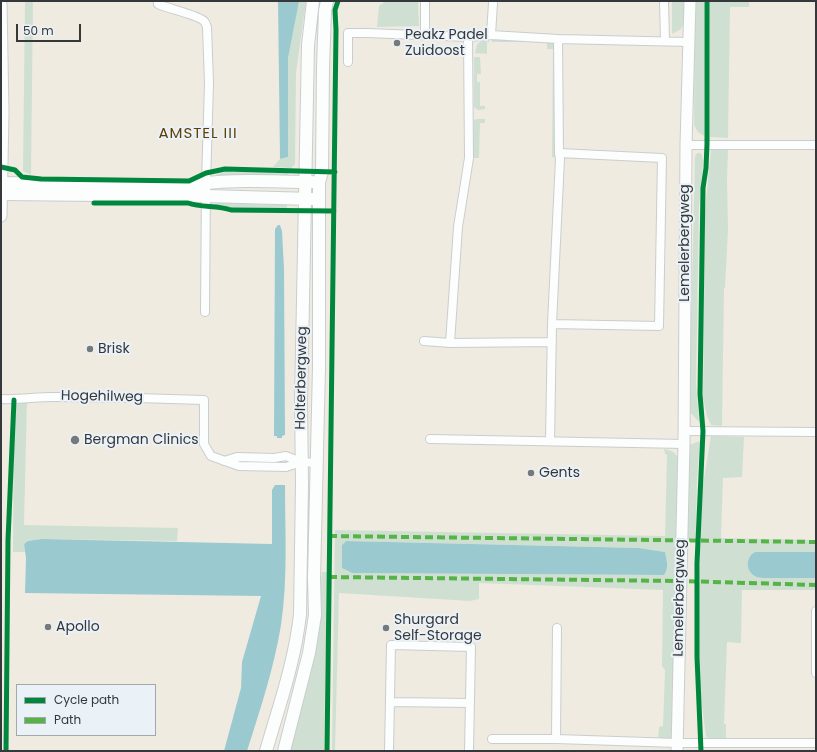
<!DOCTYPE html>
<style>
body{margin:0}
#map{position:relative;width:817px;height:752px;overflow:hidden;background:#eef1f4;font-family:Poppins,sans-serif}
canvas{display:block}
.frame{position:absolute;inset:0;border:2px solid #35383b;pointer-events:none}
.legend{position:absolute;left:16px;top:684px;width:140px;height:52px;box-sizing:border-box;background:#eaf2f8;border:1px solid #a2a8ac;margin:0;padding:5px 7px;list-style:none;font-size:12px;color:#35383b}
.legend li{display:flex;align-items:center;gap:8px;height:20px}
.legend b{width:20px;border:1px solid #a2a8ac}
.scale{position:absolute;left:16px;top:24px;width:65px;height:18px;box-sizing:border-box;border:2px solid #35383b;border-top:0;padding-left:5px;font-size:12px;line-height:14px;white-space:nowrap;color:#35383b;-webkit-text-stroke:3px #eaf2f8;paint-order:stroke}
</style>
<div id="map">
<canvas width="817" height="752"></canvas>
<div class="frame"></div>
<ul class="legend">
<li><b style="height:5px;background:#00873e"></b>Cycle path</li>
<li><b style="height:5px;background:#56b346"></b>Path</li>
</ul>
<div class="scale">50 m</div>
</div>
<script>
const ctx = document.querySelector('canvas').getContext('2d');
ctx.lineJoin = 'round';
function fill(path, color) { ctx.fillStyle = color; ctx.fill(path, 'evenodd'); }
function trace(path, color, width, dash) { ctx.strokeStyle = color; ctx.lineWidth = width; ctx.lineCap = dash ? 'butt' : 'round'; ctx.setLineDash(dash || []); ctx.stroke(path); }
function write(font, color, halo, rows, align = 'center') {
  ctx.font = font + ' Poppins,sans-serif'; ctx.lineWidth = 4; ctx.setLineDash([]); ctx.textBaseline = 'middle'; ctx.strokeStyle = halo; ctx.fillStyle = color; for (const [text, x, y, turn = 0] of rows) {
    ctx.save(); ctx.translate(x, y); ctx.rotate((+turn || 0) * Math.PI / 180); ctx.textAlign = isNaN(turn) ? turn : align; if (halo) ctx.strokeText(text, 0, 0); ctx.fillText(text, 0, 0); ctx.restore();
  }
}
fill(new Path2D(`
 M1,1H816V751H1ZM17,685H155V735H17Z`), '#efebe1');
fill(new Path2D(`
 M25,1H33L31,175L23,171Z
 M298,1H306L296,73L295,164L291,168L273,167L280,159L288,157V58Z
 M386,1H418L419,26L377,27L379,6Z
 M672,1H684V22L681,29L672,34Z
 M695,1H704V136L698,132L694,125Z
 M709,1H749V7H730L728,138L710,137Z
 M489,39V42H487V54L475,53L477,45L481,40Z
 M492,39L553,41L556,44L555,151L557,158L552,157L553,49H547V42H492Z
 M474,57H480L481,74H477V82H480V106H485V109L478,110L474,107Z
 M477,119H485V123H480L479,158H473L474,120Z
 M728,149L727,181L728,230L725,288H724L722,426L711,425L707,416L703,398L705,211L711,150Z
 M697,153H700L702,155L703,163L699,206L696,384L699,422L689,411L695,157Z
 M225,172H289L288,178L224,179L216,174Z
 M222,200H231L244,204L287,205V209L230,208L223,205H215Z
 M24,401H27L24,525L178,528L177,541L41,539L28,541L24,544L25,552H13L14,406Z
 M711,436L744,437L742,477L723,478L721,538L816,540V552H755L748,559V566L816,578V590H742L741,643L727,642L724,724H726V740L709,738L706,737L700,690L699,654L700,550L703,485Z
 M700,441L697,480L696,538L688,539L689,445Z
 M664,449C672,450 676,453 679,460L675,739H658L659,727L663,726L665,670L662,666L663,590L479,583V599L470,601L339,593L335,751H332L335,530L665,536L667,455L665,454ZM346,541L639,548L665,552C667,561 669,568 663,575L352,573L342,568V545Z
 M322,572H327L324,751H288L311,673L316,642Z`), '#cfe0d2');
fill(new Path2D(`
 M278,1H299L288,58V157L280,159Z
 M278,225H280L282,231L284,269L285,435L282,436V438H277V436H274L275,229Z
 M275,485H285C285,532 288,579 281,625C274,668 260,710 247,751H224L241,688L242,662L261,596L25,593L26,558L24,544L28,541L41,539L272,544V490Z
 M346,541L639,548L665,552C667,561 669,568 664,575L352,573L342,568V545Z
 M755,552H816V578H764C760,578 755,577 752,574C745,567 747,556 755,552Z`), '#9acad0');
const minor = new Path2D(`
 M158,1V4C169,9 198,15 204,21C206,23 206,25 207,27L209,83L206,183L205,312
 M664,1L665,41
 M367,33L468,37L491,35L558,39L689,42
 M425,35V1
 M491,35L493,3
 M348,62V33H364
 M686,145H816
 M552,324L659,326L662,158L559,153
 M424,341L450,343L552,342
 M450,343L458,227L469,158L468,37
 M1,399C18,400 36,397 53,397C103,397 154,398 204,400V444L211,456L239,466L286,467L301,462
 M684,431L816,432
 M430,439L684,444
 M550,441L552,324L560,159L559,153L558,39
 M224,461L237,457L274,458L286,456L301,462L316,463
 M816,611V673
 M390,702L470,703
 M492,739H556L677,743H816
 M556,739L557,628
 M389,751L391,645L471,647L469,751`);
const tertiary = new Path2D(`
 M1,216L3,112L1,1
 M677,751L684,444L686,145L690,1`);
const secondary = new Path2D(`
 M1,183L188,186C228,178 271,182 312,182
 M1,194L206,196L312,199
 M266,751C279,706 295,661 300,614L302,484L301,402L308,45L313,1
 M284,751L309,653L315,615L314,578L319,368V182L322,172L323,67L325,11L327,1`);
trace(minor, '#cacdcf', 10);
trace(tertiary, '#cacdcf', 13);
trace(secondary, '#cacdcf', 14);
trace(minor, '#fcfdfd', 8);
trace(tertiary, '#fcfdfd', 11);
trace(secondary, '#fcfdfd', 12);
trace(new Path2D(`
 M329,536L816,542
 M329,577L681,581L816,585`), '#56b346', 4, [8, 4]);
trace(new Path2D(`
 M1,167L15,170L22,177L41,179L189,181L206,173L225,169L335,172
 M94,203H188C202,208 217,205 231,210L334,211
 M6,751L8,540L14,400
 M327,751L336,30L335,10L338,1
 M701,751L697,657V563L703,431L700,394L703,188L706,168L707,144V1`), '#00873e', 5);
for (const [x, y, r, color] of [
 [397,43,4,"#76797c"],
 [90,349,4,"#76797c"],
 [75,440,5,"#76797c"],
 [531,473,4,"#76797c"],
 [48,627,4,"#76797c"],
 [386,628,4,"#76797c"]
]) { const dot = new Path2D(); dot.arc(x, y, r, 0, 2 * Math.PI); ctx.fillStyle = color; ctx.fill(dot); trace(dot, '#eaf2f8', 1.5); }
write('14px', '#35383b', '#eaf2f8', [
 ["Peakz Padel",405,35],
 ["Zuidoost",405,51],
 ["Brisk",98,349],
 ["Bergman Clinics",84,440],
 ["Gents",539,473],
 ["Shurgard",394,620],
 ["Self-Storage",394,636],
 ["Apollo",56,627]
], 'left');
write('14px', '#35383b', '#eaf2f8', [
 ["Lemelerbergweg",685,243,-90],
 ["Holterbergweg",302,378,-89],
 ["Hogehilweg",102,397,1],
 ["Lemelerbergweg",680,598,-89]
]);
ctx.letterSpacing = '1px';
write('15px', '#5f3f05', '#eaf2f8', [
 ["AMSTEL III",198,134]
]);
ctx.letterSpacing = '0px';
</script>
